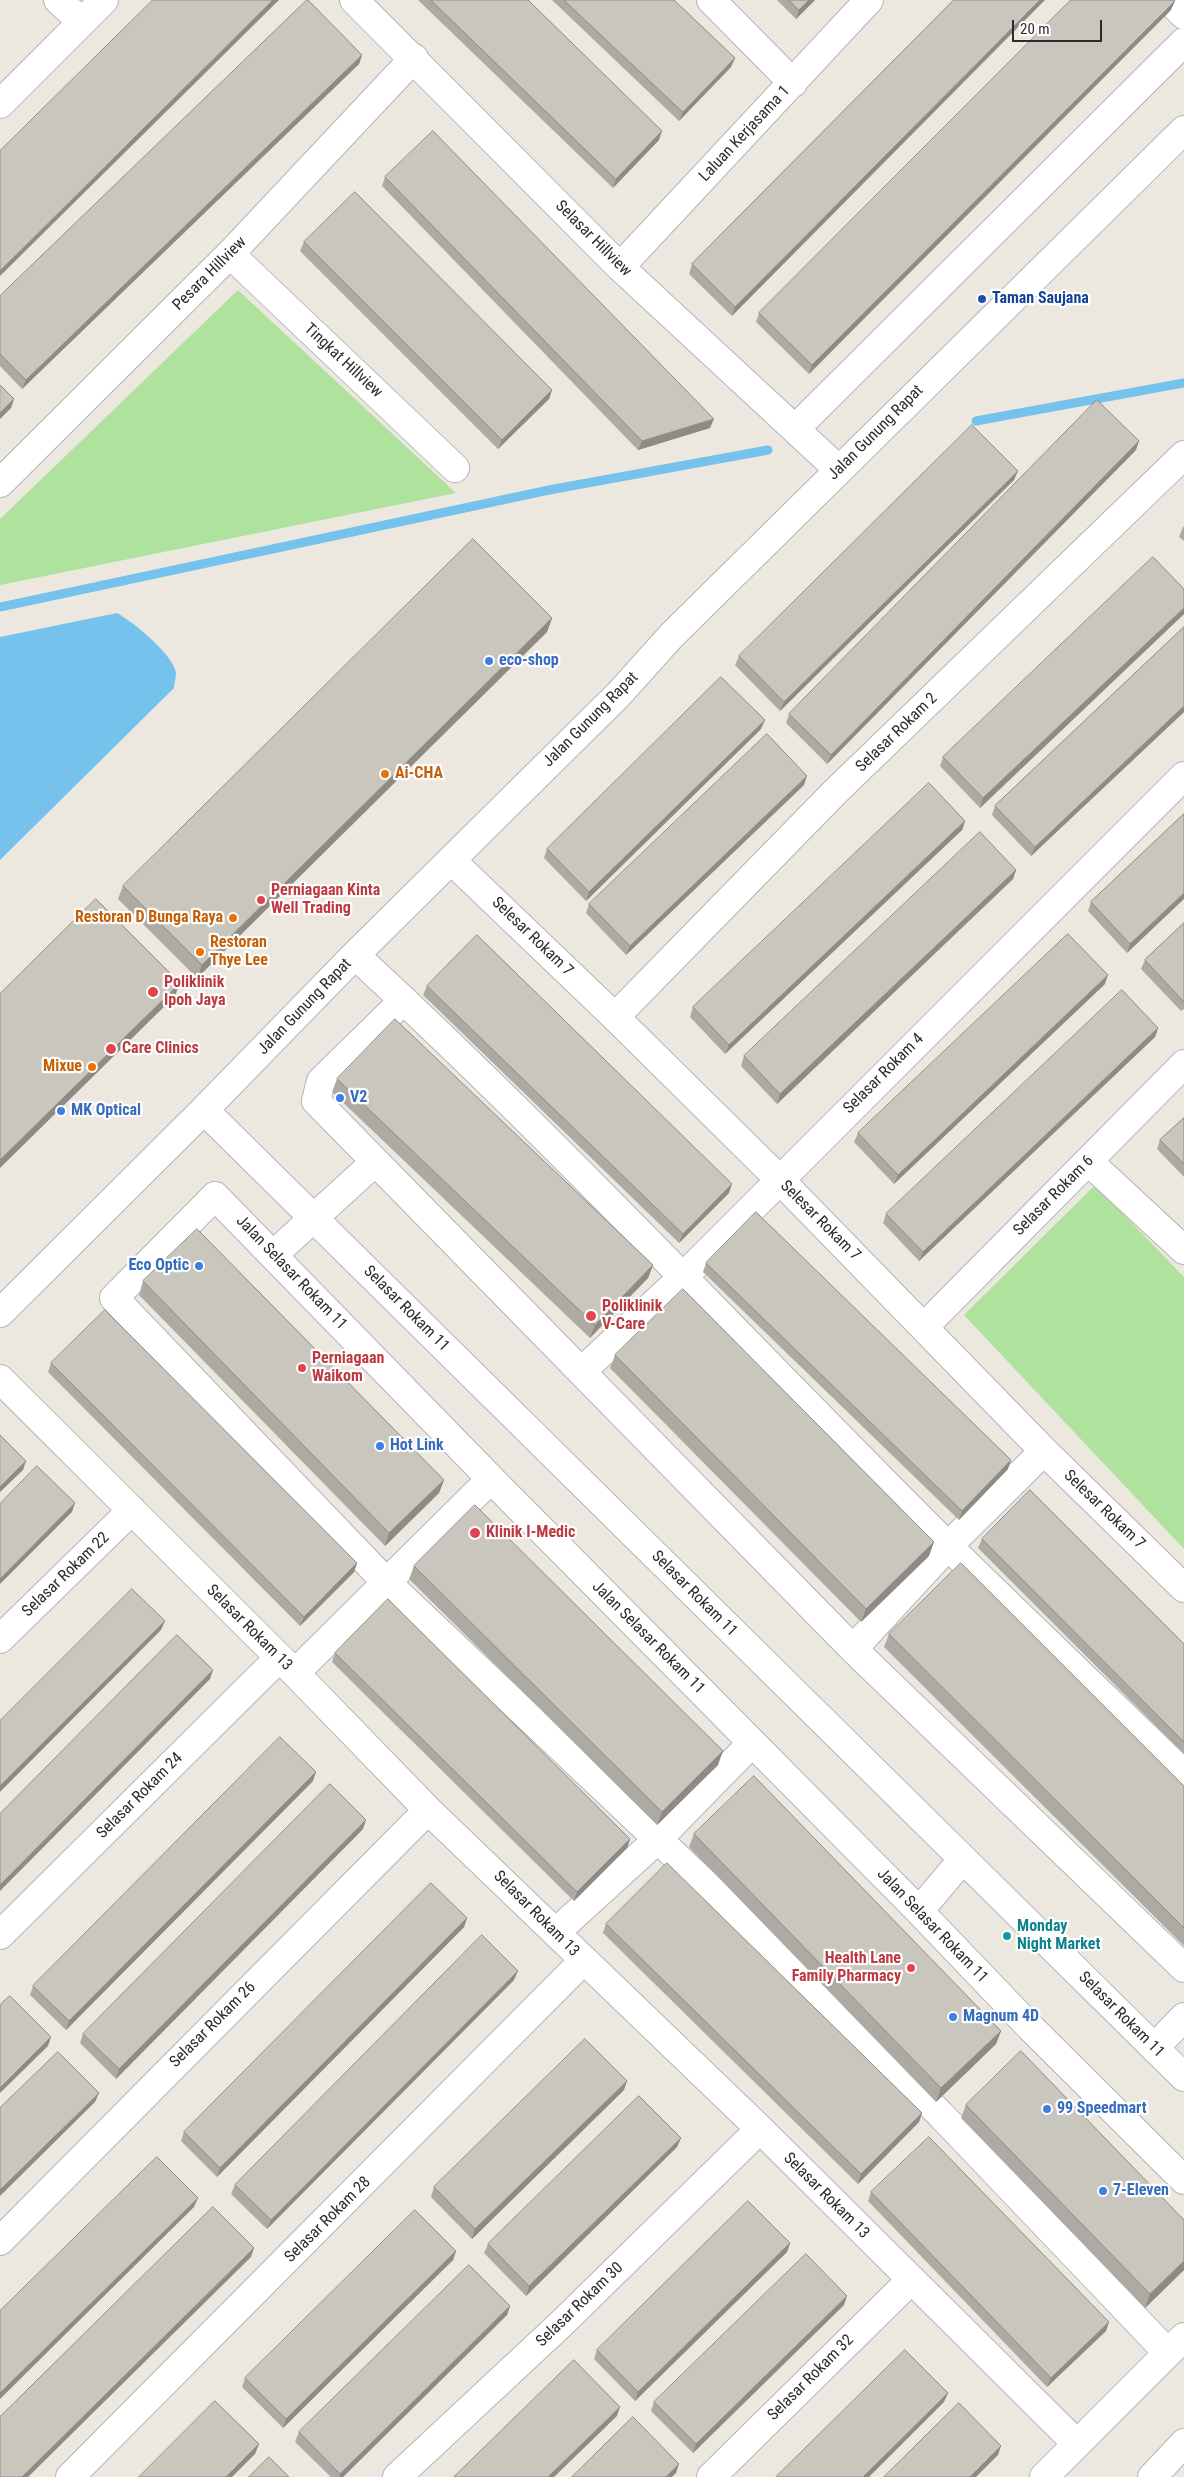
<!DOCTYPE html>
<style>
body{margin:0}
#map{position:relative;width:1184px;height:2477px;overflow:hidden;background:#ede8df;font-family:"Roboto Condensed",sans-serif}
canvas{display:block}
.scale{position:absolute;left:1012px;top:20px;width:90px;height:22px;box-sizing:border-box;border:2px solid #2c2c2c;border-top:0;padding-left:6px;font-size:15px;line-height:18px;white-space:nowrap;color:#2c2c2c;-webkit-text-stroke:4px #fff;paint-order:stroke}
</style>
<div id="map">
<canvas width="1184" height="2477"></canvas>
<div class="scale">20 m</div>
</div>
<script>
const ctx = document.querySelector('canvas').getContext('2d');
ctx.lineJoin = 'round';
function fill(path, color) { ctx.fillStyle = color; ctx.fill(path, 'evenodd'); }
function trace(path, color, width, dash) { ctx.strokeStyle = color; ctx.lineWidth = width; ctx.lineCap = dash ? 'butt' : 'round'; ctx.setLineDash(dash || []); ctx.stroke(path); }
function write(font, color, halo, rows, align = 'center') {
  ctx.font = font + ' "Roboto Condensed",sans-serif'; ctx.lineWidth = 4.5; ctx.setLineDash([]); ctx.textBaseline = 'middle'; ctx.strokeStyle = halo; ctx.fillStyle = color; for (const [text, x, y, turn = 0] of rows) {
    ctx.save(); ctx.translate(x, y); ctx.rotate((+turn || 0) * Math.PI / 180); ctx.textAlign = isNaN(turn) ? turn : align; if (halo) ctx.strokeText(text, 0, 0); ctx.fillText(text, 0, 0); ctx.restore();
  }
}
fill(new Path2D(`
 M238,290L456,493L0,585V519Z
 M1095,1185L1184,1277V1549L964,1315Z`), '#aee29d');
fill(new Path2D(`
 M117,613C132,621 174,655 176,673C176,678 174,684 174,688L0,860V637Z`), '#75c2ec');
trace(new Path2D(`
 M976,421L1184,383
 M0,607L549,490L768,450`), '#75c2ec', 9);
const minor = new Path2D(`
 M58,0L82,22
 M354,0L620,267L839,470
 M711,0L793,83
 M1169,0L1184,15
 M0,104L104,0
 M230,254L455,468
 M620,267L869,0
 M795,429L1184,42
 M0,483L230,254L414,58
 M451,860L615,1017L779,1179L1044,1451L1184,1588
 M355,955C560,1144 750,1349 948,1546C1026,1623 1106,1698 1184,1774
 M404,1000L321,1081L316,1101L853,1649L1184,1968
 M615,1017L836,791L1184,455
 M204,1110L1184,2077
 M1088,1161L1184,1250
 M273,1255L374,1163
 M0,1313L204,1110L355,955L619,694L672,635L1184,130
 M924,1327L1184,1064
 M582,1371L684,1276L1184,776
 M0,1379L295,1673L428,1810L760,2129L1076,2443
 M0,1639L132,1510
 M853,1649L948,1546L1044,1451
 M295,1673L491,1479
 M919,1911L963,1859
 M556,1932L657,1840L752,1743
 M0,1935L279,1658
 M1154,2048L1184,2017
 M0,2241L428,1810
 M1168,2353L940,2114L757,1933L387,1583L114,1298L215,1196L491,1479L919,1911L1030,2027L1184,2180
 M70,2477L583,1961
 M397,2477L561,2324L760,2129
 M711,2477L911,2280
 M1044,2477L1184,2337
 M1152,2477L1184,2443`);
trace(minor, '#b2b4bf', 30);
trace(minor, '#fff', 28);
fill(new Path2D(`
 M418,0H528L659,140L613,188Z
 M552,0H674L735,58L731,67L679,121Z
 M777,0H815L796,19Z
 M954,0L732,316L689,274L692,264Z
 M1171,10L809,374L756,322L759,313Z
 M362,55L359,64L22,389L0,366V296Z
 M385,177L710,428L638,450L382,186Z
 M304,242L552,390L549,399L498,449L300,251Z
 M1136,450L827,764L786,723L789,714Z
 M1014,480L780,711L735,665L739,656Z
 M1184,526V541L1179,537L1183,527Z
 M1184,589V614L980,808L940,766L943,757Z
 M552,618L547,632L197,978L118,899L123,886Z
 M1184,627V712L1031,856L992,815L995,806Z
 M761,729L586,901L544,858L547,849Z
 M804,785L626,955L586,913L589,904Z
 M1184,814L1127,953L1088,911L1091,902Z
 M965,821L962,830L725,1054L690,1017L693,1007Z
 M1016,870L1013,879L777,1104L741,1066L744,1056Z
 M1184,923V1009L1181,1011L1141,969L1145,960Z
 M1105,984L894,1184L854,1142L858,1133Z
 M427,986L729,1193L679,1243L423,995Z
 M1158,1028L1155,1037L919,1261L883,1223L886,1214Z
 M337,1079L653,1265L648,1278L590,1338L332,1092Z
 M1184,1118V1177L1157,1149L1160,1140Z
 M706,1263L1008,1469L959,1520L703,1272Z
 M143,1281L444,1480L439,1493L385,1546L139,1295Z
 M615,1355L929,1556L861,1622L610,1368Z
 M51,1363L357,1563L354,1572L300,1626L48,1372Z
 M982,1539L1184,1644V1754L978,1548Z
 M414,1566L718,1765L657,1825L409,1579Z
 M889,1634L1184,1786V1946L884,1647Z
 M335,1653L630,1839L627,1848L574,1901L332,1662Z
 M313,1781L66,2030L30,1995L33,1986Z
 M363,1829L116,2079L80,2043L83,2034Z
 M694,1834L1001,2031L996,2044L936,2102L689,1847Z
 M467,1918L464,1927L217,2177L181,2141L184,2132Z
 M606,1924L922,2113L919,2122L858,2184L603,1933Z
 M514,1980L267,2229L231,2194L235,2185Z
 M624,2090L472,2239L431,2197L434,2187Z
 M966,2105L1184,2220V2270L1145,2308L961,2118Z
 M681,2138L677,2147L526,2296L484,2253L488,2244Z
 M871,2192L1106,2331L1047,2387L868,2201Z
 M790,2243L787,2252L635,2401L594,2359L597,2350Z
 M456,2251L453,2260L283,2428L242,2387L245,2378Z
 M844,2305L693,2453L651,2411L654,2402Z
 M510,2306L507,2315L343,2477H331L295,2442L299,2432Z`), '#adaaa3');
fill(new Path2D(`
 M273,0H279L0,276V271Z
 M809,0H815L796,19L799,10Z
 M1040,0H1045L732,316L735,307Z
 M1175,1L1171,10L809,374L812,365Z
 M362,55L359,64L22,389L26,380Z
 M735,58L731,67L679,121L683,112Z
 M662,131L659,140L613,188L616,179Z
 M552,390L549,399L498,449L502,440Z
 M14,399L11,408L0,419V413Z
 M714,419L710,428L638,450L642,441Z
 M1139,441L1136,450L827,764L831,755Z
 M1018,471L1014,480L780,711L784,702Z
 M1184,608V614L980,808L983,798Z
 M552,618L547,632L197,978L202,965Z
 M1184,706V712L1031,856L1035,847Z
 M765,720L761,729L586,901L589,892Z
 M807,776L804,785L626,955L630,946Z
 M965,821L962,830L725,1054L729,1045Z
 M1016,870L1013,879L777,1104L780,1094Z
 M1184,893V899L1127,953L1130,944Z
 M1108,975L1105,984L894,1184L898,1175Z
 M180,983L175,996L0,1168V1160Z
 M1158,1028L1155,1037L919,1261L923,1252Z
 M732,1184L729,1193L679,1243L683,1234Z
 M653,1265L648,1278L590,1338L595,1325Z
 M1011,1460L1008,1469L959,1520L962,1511Z
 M26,1461L23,1470L0,1492V1487Z
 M444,1480L439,1493L385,1546L389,1533Z
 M75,1503L72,1512L0,1584V1579Z
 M934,1542L929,1556L861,1622L866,1609Z
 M357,1563L354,1572L300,1626L304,1617Z
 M165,1621L161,1630L0,1792V1786Z
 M213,1670L210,1679L0,1891V1885Z
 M723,1751L718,1765L657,1825L662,1812Z
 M316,1772L313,1781L66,2030L69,2021Z
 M366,1820L363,1829L116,2079L119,2069Z
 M630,1839L627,1848L574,1901L577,1892Z
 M467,1918L464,1927L217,2177L220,2168Z
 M518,1971L514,1980L267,2229L271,2220Z
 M1001,2031L996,2044L936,2102L941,2088Z
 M51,2037L48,2046L0,2093V2088Z
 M627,2081L624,2090L472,2239L475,2229Z
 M99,2093L95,2102L0,2196V2190Z
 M922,2113L919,2122L858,2184L861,2174Z
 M681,2138L677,2147L526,2296L529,2286Z
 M198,2198L194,2207L0,2399V2393Z
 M790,2243L787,2252L635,2401L638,2392Z
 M254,2248L251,2257L28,2477H22Z
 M456,2251L453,2260L283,2428L286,2419Z
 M1184,2261V2270L1145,2308L1150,2294Z
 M847,2296L844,2305L693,2453L696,2444Z
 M510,2306L507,2315L343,2477H339L340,2474Z
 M1109,2322L1106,2331L1047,2387L1051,2378Z
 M948,2393L944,2402L869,2477H863Z
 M620,2407L617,2416L554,2477H548Z
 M259,2444L255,2454L232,2477H226Z
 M1001,2446L998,2455L976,2477H970Z
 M679,2464L676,2473L672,2477H666Z`), '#8d8b84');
const building = new Path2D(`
 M153,0H273L0,271V151Z
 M307,0H308L362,55L26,380L0,354V296Z
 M431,0H528L662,131L616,179Z
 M564,0H674L735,58L683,112Z
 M789,0H809L799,10Z
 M954,0H1040L735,307L692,264Z
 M1071,0H1174L1175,1L812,365L759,313Z
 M433,131L714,419L642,441L385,177Z
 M355,192L552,390L502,440L304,242Z
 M0,385L14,399L0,413Z
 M1097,400L1139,441L831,755L789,714Z
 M972,425L1018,471L784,702L739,656Z
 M473,539L552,618L202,965L123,886Z
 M1153,557L1184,589V608L983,798L943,757Z
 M1184,627V706L1035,847L995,806Z
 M721,677L765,720L589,892L547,849Z
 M767,734L807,776L630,946L589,904Z
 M929,783L965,821L729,1045L693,1007Z
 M1184,814V893L1130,944L1091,902Z
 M980,832L1016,870L780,1094L744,1056Z
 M96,899L180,983L0,1160V994Z
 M1184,923V1002L1145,960Z
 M1068,934L1108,975L898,1175L858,1133Z
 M477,935L732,1184L683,1234L427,986Z
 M1122,990L1158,1028L923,1252L886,1214Z
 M395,1019L653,1265L595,1325L337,1079Z
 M1184,1118V1164L1160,1140Z
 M756,1212L1011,1460L962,1511L706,1263Z
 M197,1229L444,1480L389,1533L143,1281Z
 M683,1289L934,1542L866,1609L615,1355Z
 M105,1310L357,1563L304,1617L51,1363Z
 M0,1435L26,1461L0,1487Z
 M37,1466L75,1503L0,1579V1504Z
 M1030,1490L1184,1644V1742L982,1539Z
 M475,1505L723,1751L662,1812L414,1566Z
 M961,1563L1184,1786V1928L889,1634Z
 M132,1589L165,1621L0,1786V1721Z
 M388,1599L630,1839L577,1892L335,1653Z
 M177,1635L213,1670L0,1885V1814Z
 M280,1737L316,1772L69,2021L33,1986Z
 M754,1776L1001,2031L941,2088L694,1834Z
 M330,1784L366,1820L119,2069L83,2034Z
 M667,1863L922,2113L861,2174L606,1924Z
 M431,1883L467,1918L220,2168L184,2132Z
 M482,1935L518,1971L271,2220L235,2185Z
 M10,1996L51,2037L0,2088V2005Z
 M585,2039L627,2081L475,2229L434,2187Z
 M1021,2051L1184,2220V2261L1150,2294L966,2105Z
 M58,2052L99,2093L0,2190V2108Z
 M639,2096L681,2138L529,2286L488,2244Z
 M929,2137L1109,2322L1051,2378L871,2192Z
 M157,2157L198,2198L0,2393V2311Z
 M748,2201L790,2243L638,2392L597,2350Z
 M213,2207L254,2248L22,2477H0V2417Z
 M415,2210L456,2251L286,2419L245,2378Z
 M806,2254L847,2296L696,2444L654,2402Z
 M469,2265L510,2306L340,2474L299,2432Z
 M905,2350L948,2393L863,2477H776Z
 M574,2360L620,2407L548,2477H454Z
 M215,2401L259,2444L226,2477H139Z
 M959,2403L1001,2446L970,2477H884Z
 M633,2417L679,2464L666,2477H572Z
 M269,2457L289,2477H249Z`);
fill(building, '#c9c6bd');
trace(building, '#8d8b84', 1);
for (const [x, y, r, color] of [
 [982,299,5,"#1a4fb4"],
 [489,661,5,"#3f7fe0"],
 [385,774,5,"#e8710a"],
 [261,900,5,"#e0444e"],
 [233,918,5,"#e8710a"],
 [200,952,5,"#e8710a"],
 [153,992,6,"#e0444e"],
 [111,1049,6,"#e0444e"],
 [92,1067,5,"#e8710a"],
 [340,1098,5,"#3f7fe0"],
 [61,1111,5,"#3f7fe0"],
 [199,1266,5,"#3f7fe0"],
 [591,1316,6,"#e0444e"],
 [302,1368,5,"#e0444e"],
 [380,1446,5,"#3f7fe0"],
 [475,1533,6,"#e0444e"],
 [1007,1936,5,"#0f9aa8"],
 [911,1968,5,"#e0444e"],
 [953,2017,5,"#3f7fe0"],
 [1047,2109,5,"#3f7fe0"],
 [1103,2191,5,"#3f7fe0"]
]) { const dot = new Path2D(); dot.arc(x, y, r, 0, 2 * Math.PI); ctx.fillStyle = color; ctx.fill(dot); trace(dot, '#fff', 2); }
write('16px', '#2c2c2c', '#fff', [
 ["Laluan Kerjasama 1",745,134,-47],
 ["Selasar Hillview",593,239,45],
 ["Pesara Hillview",210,274,-45],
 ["Tingkat Hillview",343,361,43],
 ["Jalan Gunung Rapat",876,433,-45],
 ["Jalan Gunung Rapat",591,720,-45],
 ["Selasar Rokam 2",897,733,-44],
 ["Selesar Rokam 7",532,937,44],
 ["Jalan Gunung Rapat",305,1007,-46],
 ["Selasar Rokam 4",884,1074,-45],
 ["Selasar Rokam 6",1054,1196,-45],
 ["Selesar Rokam 7",820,1221,45],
 ["Jalan Selasar Rokam 11",291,1273,46],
 ["Selasar Rokam 11",406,1309,45],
 ["Selesar Rokam 7",1104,1510,44],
 ["Selasar Rokam 22",66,1575,-44],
 ["Selasar Rokam 11",694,1594,45],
 ["Selasar Rokam 13",249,1628,45],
 ["Jalan Selasar Rokam 11",648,1638,45],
 ["Selasar Rokam 24",140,1796,-45],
 ["Selasar Rokam 13",536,1914,45],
 ["Jalan Selasar Rokam 11",932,1926,46],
 ["Selasar Rokam 11",1121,2015,45],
 ["Selasar Rokam 26",213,2025,-45],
 ["Selasar Rokam 13",826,2196,45],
 ["Selasar Rokam 28",328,2220,-45],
 ["Selasar Rokam 30",580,2305,-44],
 ["Selasar Rokam 32",811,2378,-45]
]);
write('bold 16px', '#164399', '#fff', [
 ["Taman Saujana",992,299]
], 'left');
write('bold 16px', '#366cbe', '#fff', [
 ["eco-shop",499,661],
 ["V2",350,1098],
 ["MK Optical",71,1111],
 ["Eco Optic",189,1266,"right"],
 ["Hot Link",390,1446],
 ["Magnum 4D",963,2017],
 ["99 Speedmart",1057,2109],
 ["7-Eleven",1113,2191]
], 'left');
write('bold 16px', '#c56008', '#fff', [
 ["Ai-CHA",395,774],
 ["Restoran D Bunga Raya",223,918,"right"],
 ["Restoran",210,943],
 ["Thye Lee",210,961],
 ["Mixue",82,1067,"right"]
], 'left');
write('bold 16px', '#be3a42', '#fff', [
 ["Perniagaan Kinta",271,891],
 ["Well Trading",271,909],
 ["Poliklinik",164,983],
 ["Ipoh Jaya",164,1001],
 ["Care Clinics",122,1049],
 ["Poliklinik",602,1307],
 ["V-Care",602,1325],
 ["Perniagaan",312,1359],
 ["Waikom",312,1377],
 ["Klinik I-Medic",486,1533],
 ["Health Lane",901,1959,"right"],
 ["Family Pharmacy",901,1977,"right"]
], 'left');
write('bold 16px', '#0d838f', '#fff', [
 ["Monday",1017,1927],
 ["Night Market",1017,1945]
], 'left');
</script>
